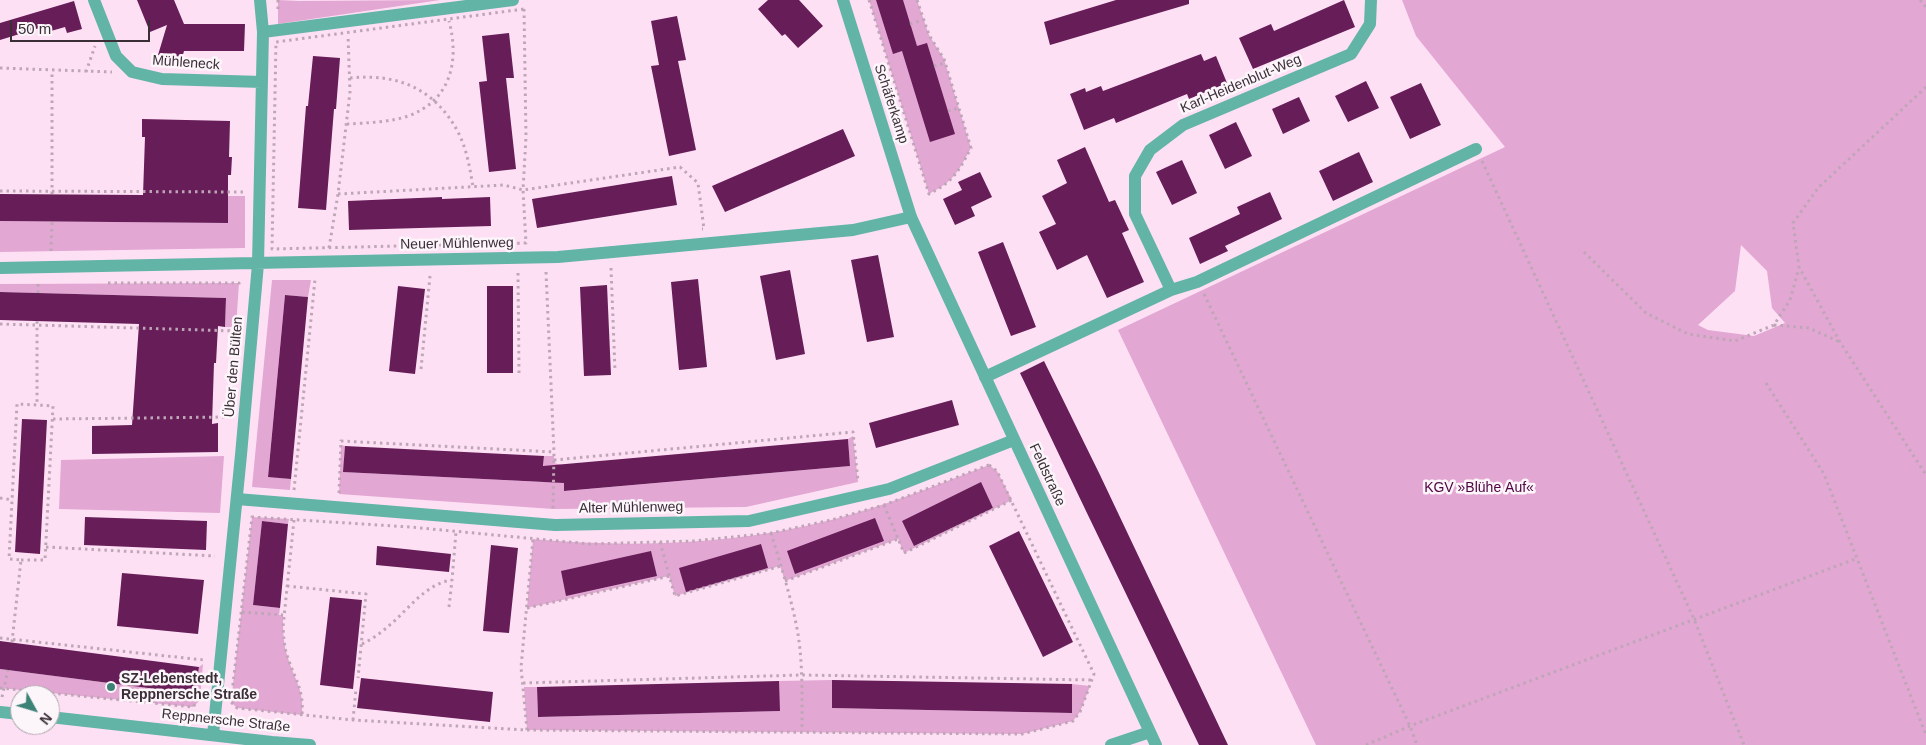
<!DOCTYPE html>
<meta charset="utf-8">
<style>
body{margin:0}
#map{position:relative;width:1926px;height:745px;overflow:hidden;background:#fee0f5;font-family:Arial,sans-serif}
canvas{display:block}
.north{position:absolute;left:10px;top:685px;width:50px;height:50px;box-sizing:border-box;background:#fcf5fa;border:1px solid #aea6ac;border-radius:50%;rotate:129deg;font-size:14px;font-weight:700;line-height:20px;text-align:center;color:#3a2f37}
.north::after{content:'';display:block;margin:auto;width:18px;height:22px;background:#3d8277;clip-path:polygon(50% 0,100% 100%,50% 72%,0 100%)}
.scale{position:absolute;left:10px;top:20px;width:140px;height:22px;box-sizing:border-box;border:2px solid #3a2f37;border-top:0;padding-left:6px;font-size:15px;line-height:18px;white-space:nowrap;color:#3a2f37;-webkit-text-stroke:4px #fcf5fa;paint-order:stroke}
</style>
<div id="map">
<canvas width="1926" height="745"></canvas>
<div class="north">N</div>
<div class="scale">50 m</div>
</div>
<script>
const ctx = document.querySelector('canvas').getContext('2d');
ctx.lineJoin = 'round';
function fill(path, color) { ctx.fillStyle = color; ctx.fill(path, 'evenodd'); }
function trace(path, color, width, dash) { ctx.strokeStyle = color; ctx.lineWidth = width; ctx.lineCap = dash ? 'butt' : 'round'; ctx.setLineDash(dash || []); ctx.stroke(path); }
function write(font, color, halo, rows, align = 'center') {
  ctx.font = font + ' Arial,sans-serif'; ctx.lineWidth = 5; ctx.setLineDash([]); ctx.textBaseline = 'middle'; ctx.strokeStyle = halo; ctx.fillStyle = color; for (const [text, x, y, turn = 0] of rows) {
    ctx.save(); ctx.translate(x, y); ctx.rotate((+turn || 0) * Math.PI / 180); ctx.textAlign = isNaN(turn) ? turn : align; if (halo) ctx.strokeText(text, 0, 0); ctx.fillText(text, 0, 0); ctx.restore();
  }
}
fill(new Path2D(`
 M278,0L299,1L440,0L278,24Z
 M869,0H917L929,35L944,59L971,148C958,172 954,181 929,194Z
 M1402,0H1926V745H1316L1118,330L1505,147L1416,36ZM1741,245L1767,271L1772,308L1785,323L1754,336L1708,330L1698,325L1735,291Z
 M228,196H245V248L0,252V221L228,223Z
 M272,280H311L308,297L285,295L268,476L291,479L290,490L252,487Z
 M239,283L236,327H225L226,298L0,292V284Z
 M853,436L858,482L746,507L553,509L339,494L341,445L345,446L344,472L542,482L544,456H554V463L562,465L565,491L850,466L848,439Z
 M224,456L220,513L59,509L61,460Z
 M989,465L997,471L1012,500L904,553L898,539L785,581L780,566L675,596L669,576L527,608L533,539C632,548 735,545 831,520C885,506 937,485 989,465Z
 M252,517L289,519L288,524L262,521L253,605L280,608L279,615H283C283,630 283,644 288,658C295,681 304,689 302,715L237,708L231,702Z
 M203,664L200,700L193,707L0,688V669L195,694L199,667Z
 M832,680V708L1071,713L1072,684L1090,686L1080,712L1073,721L1022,734L527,730L524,687H537L538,717L779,711V681Z`), '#e3a7d3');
fill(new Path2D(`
 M137,0H174L184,24H245L244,51H184L181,62L158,55L167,25L150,32Z
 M768,0H799L823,26L798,48L785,34L782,36L758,9Z
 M876,0H903L917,46L927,43L955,134L930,142L902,51L893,54Z
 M1116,0H1189V4L1050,45L1044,22Z
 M1344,0L1355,27L1253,69L1239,38L1271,24L1274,31Z
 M74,1L82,29L67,33L65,27L51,31L49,25L0,40V23Z
 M677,16L686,60L678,61L696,150L669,156L651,66L659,65L651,21Z
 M509,33L514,78H506L516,169L489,172L479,82L487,81L482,36Z
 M1201,54L1204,61L1216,56L1227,83L1189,99L1187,94L1116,123L1114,118L1084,130L1070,94L1085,88L1086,92L1101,86L1103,91Z
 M313,56L340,58L336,109H334L326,210L298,208L306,106H308Z
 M1366,81L1379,108L1348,122L1335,96Z
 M1421,83L1441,125L1410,139L1390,97Z
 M1299,97L1310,121L1283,134L1272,109Z
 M142,119L230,121L229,157H232L231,175H228V223L0,221V194L143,195L145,137H142Z
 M1236,122L1252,156L1225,169L1209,135Z
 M843,129L855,156L725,212L712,186Z
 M1085,147L1109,202L1115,200L1129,230L1122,233L1144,282L1107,298L1087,255L1057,270L1039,232L1056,224L1042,196L1067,183L1057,160Z
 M1359,152L1373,182L1333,201L1319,171Z
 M1182,160L1197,193L1172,205L1156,172Z
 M980,172L992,197L971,207L975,216L955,225L943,199L962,190L958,182Z
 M672,176L677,205L537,228L532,199Z
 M1270,192L1282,219L1225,246L1228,251L1200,264L1189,238L1240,214L1237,207Z
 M442,197V199L490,197L491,226L349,230L348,201Z
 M1003,242L1036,327L1011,336L978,252Z
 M878,255L894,337L867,342L851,260Z
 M790,270L805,354L776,360L760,276Z
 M698,279L707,367L679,370L671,282Z
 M607,285L611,375L584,376L580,287Z
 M398,286L425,289L415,374L389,371Z
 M487,286H513V373H487Z
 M0,292L226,298L225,327L218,326L216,363H214L212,424L218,423V452L92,454V426L132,425L139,324L0,320Z
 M285,295L308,297L291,479L268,477Z
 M1044,361L1100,475L1228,745H1199L1086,511L1020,373Z
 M952,400L959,425L876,448L869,423Z
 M22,419L47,420L40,554L15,552Z
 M848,439L850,466L564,491V483L343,472L345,446L544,456L543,466Z
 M981,482L993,508L914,546L902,521Z
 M85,517L207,521L206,550L84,545Z
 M875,518L884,541L795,574L787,551Z
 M262,521L288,524L280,608L253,605Z
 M1019,531L1073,642L1043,657L989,546Z
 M761,544L768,568L686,592L679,568Z
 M491,545L518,548L509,633L483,631Z
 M377,546L451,554L449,572L376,565Z
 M651,551L657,576L566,596L561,571Z
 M122,573L204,580L198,634L117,626Z
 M330,597L362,600L353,689L320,685Z
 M0,641L199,667L195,694L0,669Z
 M361,678L493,692L490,722L357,708Z
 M832,680L1072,684V713L832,708Z
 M779,681L780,711L538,717L537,687Z`), '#661d58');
trace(new Path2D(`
 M278,0V12
 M869,0L929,194C954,181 958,172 971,148L944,59L929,35L917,0
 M1920,0L1926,7
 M524,9L526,137L523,190L526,243L272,249L276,42Z
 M910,24L923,20
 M934,66L945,63
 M0,68L112,72
 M86,72L95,46
 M350,78C398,73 436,89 459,134C467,150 470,169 473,187
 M1926,87L1818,188L1793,223L1799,267L1840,342L1926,475
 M948,111L959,108
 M347,124C365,123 392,122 408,116C450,101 460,62 449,21
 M1482,161L1694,619L1744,745
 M0,191L245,192
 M52,194V71
 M338,194L504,185L523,190L680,167L698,183L704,229H702
 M329,248L338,194L350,92L348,35
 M51,251L52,222
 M1584,252L1646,313L1688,334L1735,341L1774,325L1790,300L1799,268
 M611,268L615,371
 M546,272L554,452L553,509
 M518,273L519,373
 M108,283H239V285
 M38,284V293
 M1204,294L1410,726L1417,745
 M0,324L236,331
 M1774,325L1809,328L1840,342
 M421,369L430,276
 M1766,383L1824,474L1926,735
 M53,419L228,417
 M554,460L853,432L858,481
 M989,465L997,471L1094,674L1080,712L1073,721L1022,734L527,730L353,720L237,708L231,702L252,517L410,527L590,544L694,541L771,533L831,520L884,505Z
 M294,490L315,279
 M339,493L341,441L554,452
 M0,498L13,500
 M884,505L904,553L1012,500
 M294,520L283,627C284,638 284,648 288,658C295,680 304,689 302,715
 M771,533C781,566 792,600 798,634C803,666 802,699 802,731
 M660,542L675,596L781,566
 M46,547L215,556
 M21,560H45L53,406L37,405
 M785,581L898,539
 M287,586L366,594L358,678
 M449,607L452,580
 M527,608L670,576
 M242,612L283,615
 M0,638L204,660
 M12,642L21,560L9,559L17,404L37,405V321
 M362,644C370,640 378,635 385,629C407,612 424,584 452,580L456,532
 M523,683L802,675L1092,680
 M0,688L193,707L200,697
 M2,697L8,670
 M353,720L356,689
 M527,730L521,667L533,539
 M1366,745L1410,726L1858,558`), '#bea6b7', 3, [2.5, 4]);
trace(new Path2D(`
 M94,0L116,56L132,72L162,79L262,82
 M263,32L513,0
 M0,268L558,257L853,230L911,217
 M1171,290L1135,214V176L1150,150L1183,125L1351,54L1370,24L1371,0
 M985,377L1171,290L1197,282L1476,149
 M237,499L555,525L749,521L889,489L1014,440
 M213,735L241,455L258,264L263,32L260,0`), '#62b4a7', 12);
trace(new Path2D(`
 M843,0L911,217L1156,745
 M0,712L20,714
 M50,717L272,742L310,745
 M1111,745L1150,732`), '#62b4a7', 12);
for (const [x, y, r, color] of [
 [111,687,5,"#3d8277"]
]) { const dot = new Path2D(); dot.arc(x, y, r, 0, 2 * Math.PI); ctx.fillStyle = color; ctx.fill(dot); trace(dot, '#fcf5fa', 2); }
write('14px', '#3a2f37', '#fcf5fa', [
 ["Mühleneck",186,63,4],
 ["Karl-Heidenblut-Weg",1241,84,-23],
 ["Schäferkamp",891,104,72],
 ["Neuer Mühlenweg",457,244,-1],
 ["Über den Bülten",234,367,-85],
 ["Feldstraße",1047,475,65],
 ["Alter Mühlenweg",631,508,-1],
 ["Reppnersche Straße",226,721,6]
]);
write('14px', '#4f0342', '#fcf5fa', [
 ["KGV »Blühe Auf«",1479,488]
]);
write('bold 14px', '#3a2f37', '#fcf5fa', [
 ["SZ-Lebenstedt,",121,679],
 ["Reppnersche Straße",121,695]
], 'left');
</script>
